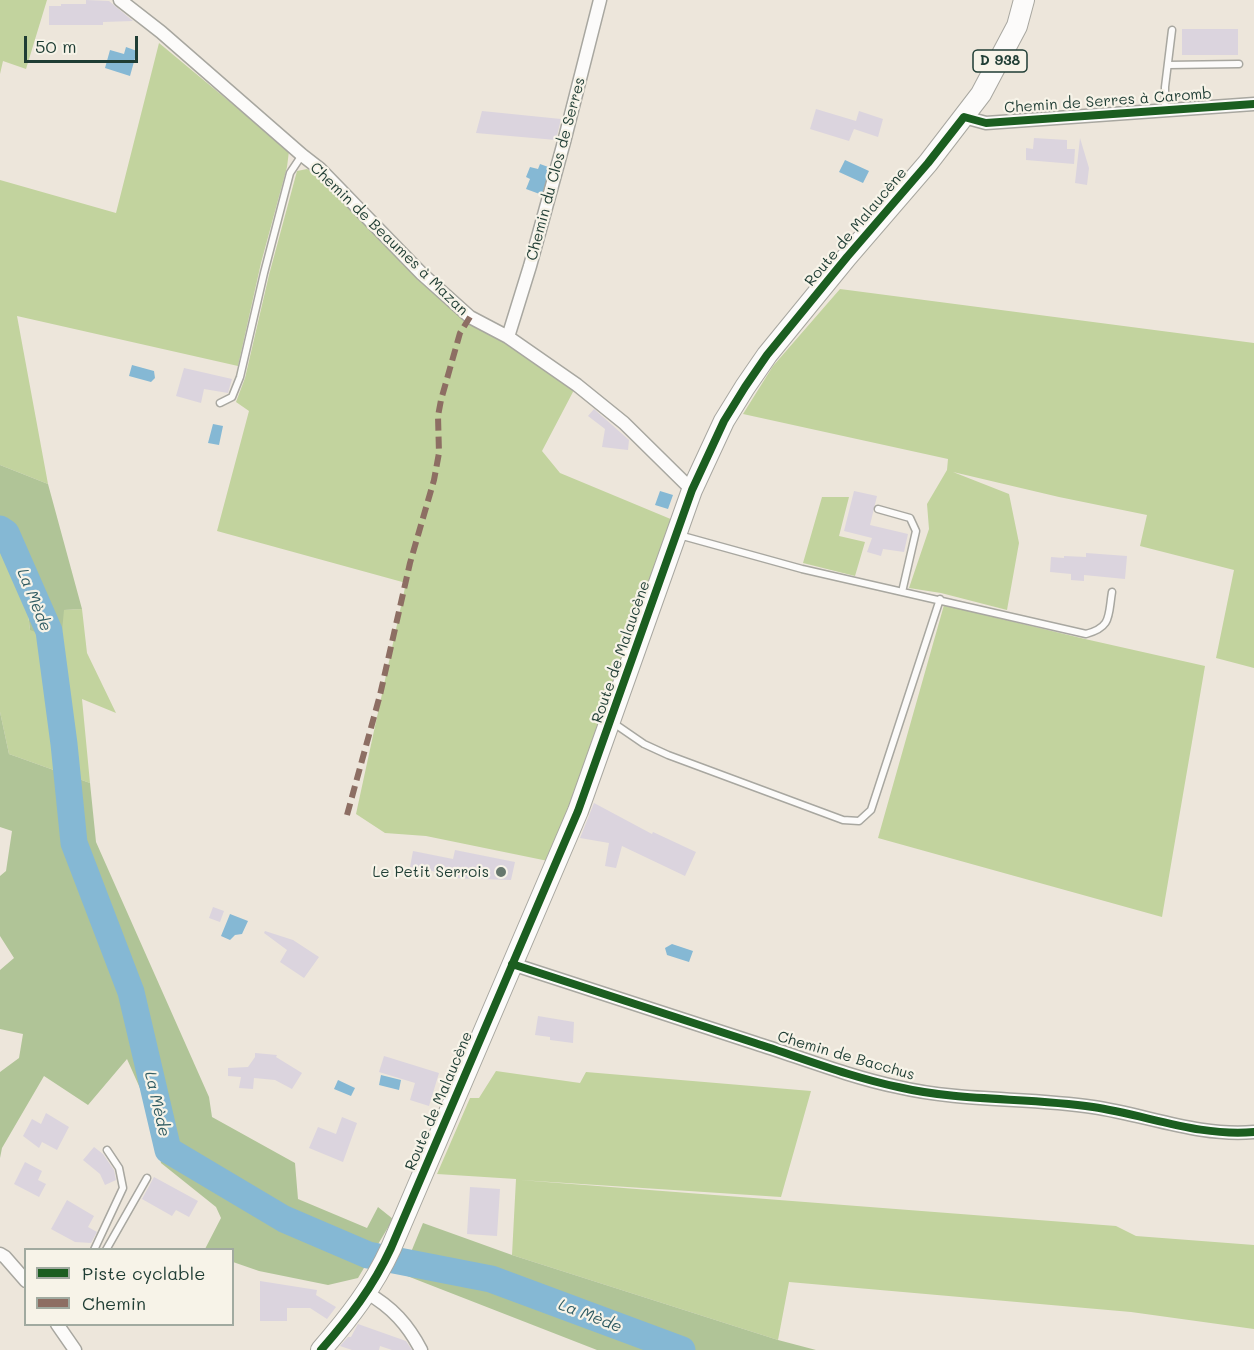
<!DOCTYPE html>
<meta charset="utf-8">
<style>
body{margin:0}
#map{position:relative;width:1254px;height:1350px;overflow:hidden;background:#ede6db;font-family:Mali,sans-serif}
canvas{display:block}
.legend{position:absolute;left:24px;top:1248px;width:210px;height:78px;box-sizing:border-box;background:#f7f3e8;border:2px solid #a1aaa0;margin:0;padding:8px 10px;list-style:none;font-size:18px;color:#1f3d34}
.legend li{display:flex;align-items:center;gap:12px;height:30px}
.legend b{width:30px;border:2px solid #a1aaa0}
.scale{position:absolute;left:24px;top:36px;width:114px;height:27px;box-sizing:border-box;border:3px solid #1f3d34;border-top:0;padding-left:8px;font-size:18px;line-height:21px;white-space:nowrap;color:#1f3d34;-webkit-text-stroke:4px #f7f3e8;paint-order:stroke}
</style>
<div id="map">
<canvas width="1254" height="1350"></canvas>
<ul class="legend">
<li><b style="height:8px;background:#1b5e20"></b>Piste cyclable</li>
<li><b style="height:8px;background:#8d6e63"></b>Chemin</li>
</ul>
<div class="scale">50 m</div>
</div>
<script>
const ctx = document.querySelector('canvas').getContext('2d');
ctx.lineJoin = 'round';
function fill(path, color) { ctx.fillStyle = color; ctx.fill(path, 'evenodd'); }
function trace(path, color, width, dash) { ctx.strokeStyle = color; ctx.lineWidth = width; ctx.lineCap = dash ? 'butt' : 'round'; ctx.setLineDash(dash || []); ctx.stroke(path); }
function write(font, color, halo, rows, align = 'center') {
  ctx.font = font + ' Mali,sans-serif'; ctx.lineWidth = 4.5; ctx.setLineDash([]); ctx.textBaseline = 'middle'; ctx.strokeStyle = halo; ctx.fillStyle = color; for (const [text, x, y, turn = 0] of rows) {
    ctx.save(); ctx.translate(x, y); ctx.rotate((+turn || 0) * Math.PI / 180); ctx.textAlign = isNaN(turn) ? turn : align; if (halo) ctx.strokeText(text, 0, 0); ctx.fillText(text, 0, 0); ctx.restore();
  }
}
fill(new Path2D(`
 M0,0H47L26,69L3,61L0,74Z
 M159,43L289,151L287,167L261,263L238,366L17,316L48,484L0,465V180L116,213Z
 M307,169L317,174L419,280L467,322L505,342L574,390L542,451L560,473L673,520L581,786L548,861L426,836L385,833L356,814L406,583L217,531L249,411L236,402L245,378L269,275L297,171Z
 M840,289L1254,343V668L1216,658L1234,570L1140,546L1147,515L1059,497L953,472L1009,494L1019,543L1007,610L941,593L909,588L929,529L927,504L947,470L948,459L743,414L773,366Z
 M822,497H849L839,536L865,542L855,576L803,563Z
 M0,529C23,547 27,603 30,630L64,610L82,609L87,653L116,713L82,699L90,783L9,754L0,712Z
 M944,605L1085,639L1205,666L1162,917L878,838Z
 M496,1071L580,1083L586,1072L811,1091L781,1197L520,1180L1116,1226L1136,1236L1254,1245V1329L1131,1312L789,1282L778,1340L512,1255L516,1179L437,1174L470,1098H479Z`), '#c2d39e');
fill(new Path2D(`
 M0,465L48,484L82,609L64,610L61,641L30,630C27,602 24,547 0,529Z
 M0,712L9,754L90,783L96,842L209,1097L212,1117L295,1163L298,1199L367,1228L378,1207L393,1219L358,1278L328,1285L259,1271L233,1262L232,1250L205,1249L221,1218L216,1207L161,1163L147,1104L127,1059L88,1105L44,1076L2,1148L0,1158V1072L19,1058L23,1034L0,1029V970L14,958L0,936V876L6,871L12,831L0,827Z
 M423,1223L512,1255L778,1340L816,1350H597L402,1274Z`), '#b0c497');
fill(new Path2D(`
 M126,47L137,51L130,76L105,68L110,50L124,54Z
 M845,160L869,171L863,183L839,172Z
 M540,164L551,168L545,196L526,189L530,179L526,177L530,167L538,169Z
 M132,365L154,371L155,378L151,382L129,376Z
 M213,424L223,426L219,445L208,443Z
 M660,491L673,495L668,509L655,505Z
 M230,914L248,921L242,934L235,935L230,940L221,936Z
 M672,944L693,951L689,962L667,955L665,948Z
 M381,1075L401,1080L399,1090L379,1085Z
 M338,1080L355,1088L351,1096L334,1089Z`), '#85b8d4');
trace(new Path2D(`
 M0,529L6,533L49,631L64,744L74,843L131,992L168,1150L284,1219L368,1255L491,1279L682,1350`), '#85b8d4', 27);
fill(new Path2D(`
 M86,0L109,1L133,21L103,22V25H49V6H61V4H86Z
 M1182,29H1238V55H1182Z
 M816,109L856,121L859,111L883,119L878,137L854,129L849,141L810,129Z
 M482,111L561,119L556,140L476,133Z
 M1034,138L1067,140V149H1075L1074,164L1026,160V148L1033,149Z
 M1080,138L1089,168L1087,185L1075,183Z
 M184,368L232,379L228,393L204,389L201,403L176,396Z
 M594,409L629,440L628,450L602,447L605,429L588,416Z
 M854,491L877,496L870,525L908,534L904,552L883,549L881,556L867,552L872,538L844,531Z
 M1086,553L1127,556L1125,579L1084,575V581L1071,580V574L1050,572L1051,557L1064,558V556L1086,557Z
 M594,803L652,834L653,832L696,852L685,876L622,846L616,868L605,866L609,843L580,838Z
 M455,850L515,862L511,880L451,878L452,876L428,870L423,876L419,868L410,867L413,851L453,859Z
 M213,907L224,911L220,922L209,918Z
 M265,931L293,940L319,957L304,978L280,962L287,950L264,933Z
 M538,1016L574,1022L573,1043L550,1040V1037L535,1035Z
 M255,1053L277,1055L276,1057L302,1073L292,1089L275,1080L254,1078L253,1089L239,1088L241,1077L228,1076V1068L248,1067L255,1057Z
 M384,1056L439,1073L429,1106L410,1100L415,1083L379,1072Z
 M46,1113L69,1127L57,1150L42,1142L39,1148L23,1136L32,1119L41,1124Z
 M342,1117L357,1123L343,1162L309,1148L318,1127L336,1134Z
 M94,1147L103,1154L114,1170L116,1180L105,1185L100,1174L83,1160Z
 M25,1162L42,1171L38,1180L46,1184L39,1197L14,1184Z
 M154,1177L198,1201L189,1217L176,1210L172,1216L142,1199Z
 M470,1187L500,1189L497,1236L467,1234Z
 M67,1200L94,1216L88,1227L97,1232L91,1243L75,1242L51,1229Z
 M260,1281L317,1290L316,1295L336,1307L327,1319L310,1308H287V1321H260Z
 M358,1324L406,1341L412,1350H392L380,1346L379,1350H352L340,1346L348,1337H351Z`), '#dbd4de');
const service = new Path2D(`
 M1168,65L1239,64
 M1165,110V87L1172,30
 M220,403L232,397L240,377L264,273L290,173L302,155
 M878,509L910,518L916,531L902,592
 M679,535L802,569L1086,634C1112,627 1108,616 1112,592
 M612,722L644,744L668,755L843,820L859,821L871,810L940,599
 M94,1250L123,1188L119,1168L107,1150
 M106,1250L147,1178`);
const minor = new Path2D(`
 M120,0L161,32L302,155L320,169L422,274L470,317L508,337L577,385L624,423L692,490
 M964,117L986,123L1254,104
 M508,337L530,266L564,142L600,0
 M512,964C593,990 674,1017 755,1043C802,1058 850,1077 898,1087C962,1102 1029,1097 1093,1107C1147,1115 1199,1137 1254,1132
 M0,1254L5,1257L26,1281
 M367,1293C392,1307 408,1325 421,1350
 M57,1324L75,1350`);
const primary = new Path2D(`
 M321,1350C349,1318 373,1287 391,1248L578,811L692,490L724,421L745,387L767,355L847,257L928,163L981,94L1017,26L1024,0`);
trace(service, '#a8a7a0', 9);
trace(minor, '#a8a7a0', 15);
trace(primary, '#a8a7a0', 22);
trace(service, '#fcfbfa', 6);
trace(minor, '#fcfbfa', 12);
trace(primary, '#fcfbfa', 20);
trace(new Path2D(`
 M347,815L380,695L410,563L434,480L439,453L438,416L441,400L460,333L470,317`), '#8d6e63', 6, [12, 6]);
trace(new Path2D(`
 M512,964C593,990 674,1017 755,1043C802,1058 850,1077 898,1087C962,1102 1029,1097 1093,1107C1147,1115 1199,1137 1254,1132
 M321,1350C349,1318 373,1287 391,1248L578,811L692,490L724,421L745,387L767,355L847,257L928,163L964,117L986,123L1254,104`), '#1b5e20', 8);
for (const [x, y, r, color] of [
 [501,872,6,"#67786e"]
]) { const dot = new Path2D(); dot.arc(x, y, r, 0, 2 * Math.PI); ctx.fillStyle = color; ctx.fill(dot); trace(dot, '#f7f3e8', 2); }
for (const [x, y, w] of [
 [1000,61,54]
]) { const box = new Path2D(); box.roundRect(x - w / 2, y - 11, w, 22, 4.5); ctx.fillStyle = '#f7f3e8'; ctx.fill(box); trace(box, '#1f3d34', 1.5); }
write('bold 14px', '#1f3d34', null, [
 ["D 938",1000,61]
]);
write('15px', '#1f3d34', '#f7f3e8', [
 ["Chemin de Serres à Caromb",1108,101,-4],
 ["Chemin du Clos de Serres",556,169,-75],
 ["Route de Malaucène",856,227,-50],
 ["Chemin de Beaumes à Mazan",389,239,44],
 ["Route de Malaucène",621,652,-71],
 ["Chemin de Bacchus",846,1056,16],
 ["Route de Malaucène",439,1101,-67]
]);
write('15px', '#1f3d34', '#f7f3e8', [
 ["Le Petit Serrois",489,872]
], 'right');
write('italic 16px', '#305c63', '#f7f3e8', [
 ["La Mède",34,600,68],
 ["La Mède",157,1104,77],
 ["La Mède",590,1316,21]
]);
</script>
